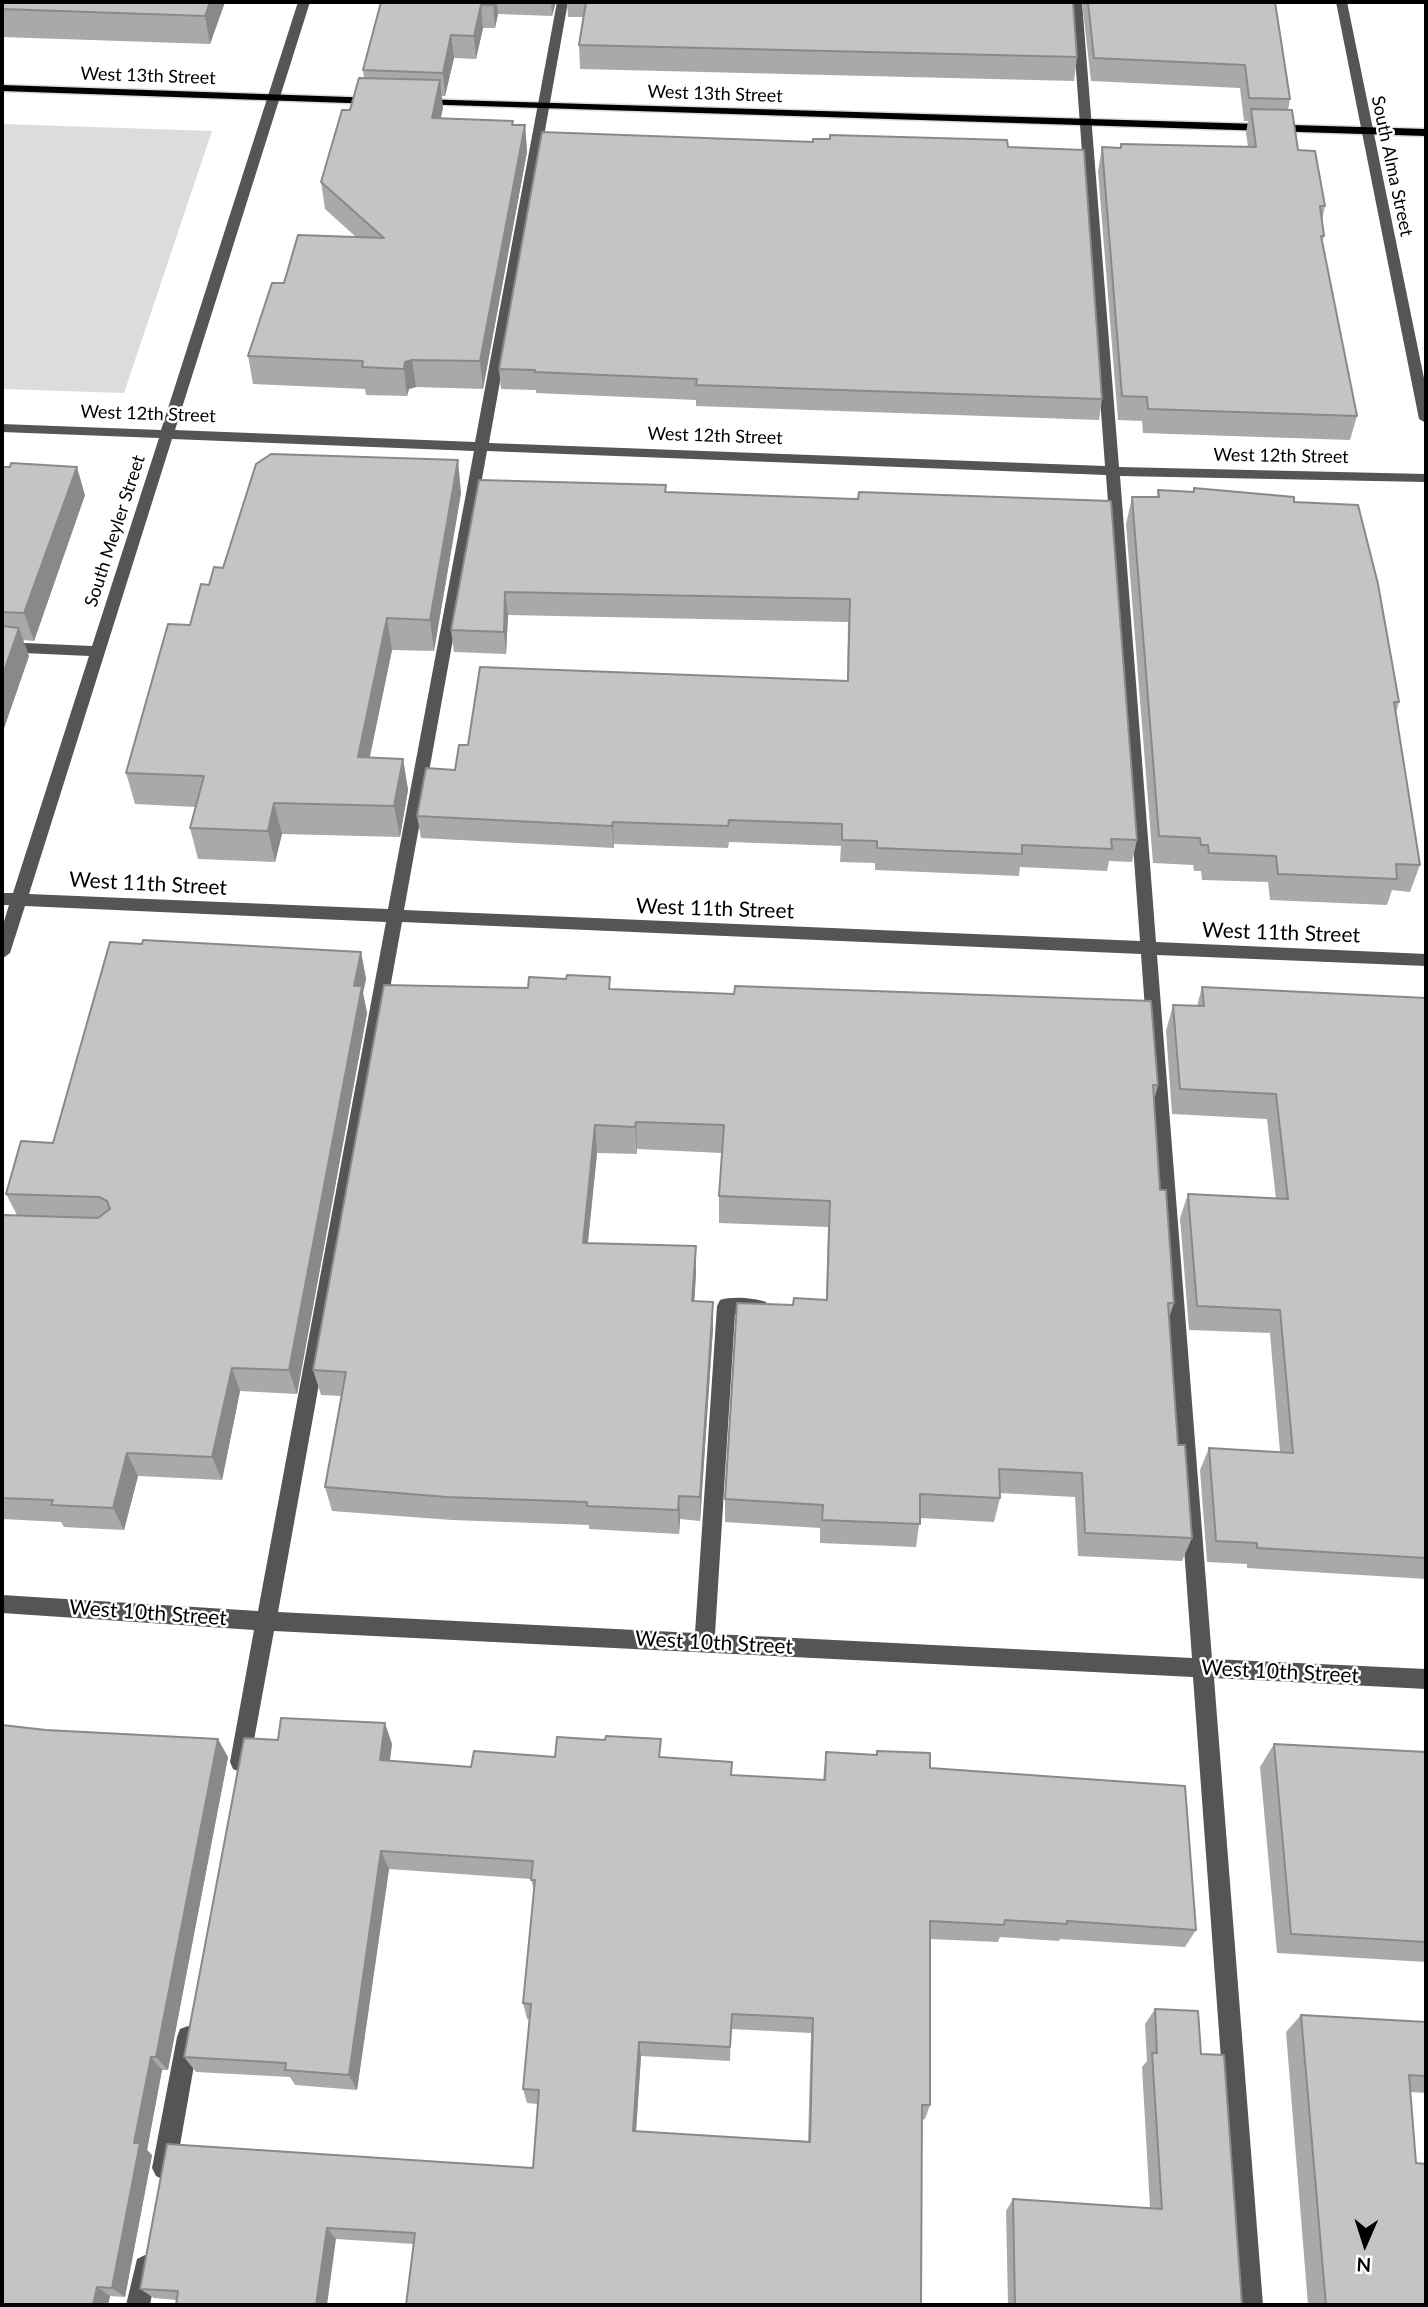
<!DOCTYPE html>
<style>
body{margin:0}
#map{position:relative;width:1428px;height:2307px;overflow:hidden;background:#fff;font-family:Lato,sans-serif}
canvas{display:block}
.frame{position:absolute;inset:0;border:4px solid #000;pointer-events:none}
.north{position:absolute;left:1330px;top:2209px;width:70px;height:70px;-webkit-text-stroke:5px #fff;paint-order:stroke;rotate:183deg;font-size:19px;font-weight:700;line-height:28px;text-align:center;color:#000}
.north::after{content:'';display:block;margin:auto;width:24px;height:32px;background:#000;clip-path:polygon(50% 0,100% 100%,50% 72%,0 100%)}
</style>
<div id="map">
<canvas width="1428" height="2307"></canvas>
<div class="frame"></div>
<div class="north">N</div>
</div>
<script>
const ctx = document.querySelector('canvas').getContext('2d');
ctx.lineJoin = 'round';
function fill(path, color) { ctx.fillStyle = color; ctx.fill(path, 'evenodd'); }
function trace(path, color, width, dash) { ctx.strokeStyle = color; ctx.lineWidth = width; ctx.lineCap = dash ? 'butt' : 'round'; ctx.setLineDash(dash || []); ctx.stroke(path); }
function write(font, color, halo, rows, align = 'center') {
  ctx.font = font + ' Lato,sans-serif'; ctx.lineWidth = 5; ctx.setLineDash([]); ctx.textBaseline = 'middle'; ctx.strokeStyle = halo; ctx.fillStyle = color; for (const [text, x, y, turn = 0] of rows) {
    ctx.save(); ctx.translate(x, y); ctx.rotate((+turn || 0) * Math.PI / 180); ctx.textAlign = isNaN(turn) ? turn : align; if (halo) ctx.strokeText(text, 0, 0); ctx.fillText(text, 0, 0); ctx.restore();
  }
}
fill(new Path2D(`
 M2,124L212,131L124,393L2,389Z`), '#dcdcdc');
const major = new Path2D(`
 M2,85L377,98L383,101L377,104L2,91Z
 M419,99L1426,129V136L415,104L413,102Z`);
trace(major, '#dbdbdb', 3);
fill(new Path2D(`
 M298,2H310L175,430L475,442L557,2H568L489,443L1105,466L1071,2H1082L1119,467L1426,474V482L1120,476L1156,942L1426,954V966L1157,955L1212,1659L1426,1669V1689L1214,1678L1263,2305H1239L1193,1677L274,1631L250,1762L247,1769L240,1772L233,1769L230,1762L254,1630L2,1613V1595L258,1611L386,922L25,906L10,953L2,959V928L9,905H2V893H13L89,656L2,652V642L92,646L159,438L2,432V424L161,430ZM172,439L474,451L388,909L29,894ZM487,451L1106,475L1140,941L404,910ZM402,922L1141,954L1192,1658L715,1634L735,1314H766L769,1308L766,1302C754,1298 732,1296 720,1300L717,1306L695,1633L278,1612Z
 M1336,2H1347L1426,388V423L1419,419Z
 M188,2026L196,2029L199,2037L176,2168L172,2176L164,2180L156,2176L152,2168L177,2037L180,2029Z
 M145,2255L153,2259L157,2267L150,2305H126L137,2259Z`), '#555');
fill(major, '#000');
fill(new Path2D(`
 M2,2H225L210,44L2,37Z
 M381,2H556L552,16L498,14L495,28H483L476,59L454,58L445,96H441L443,108L440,118L525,125L527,152L483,389L416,387L409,389L407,396L366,395L365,389L253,384L248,356L284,283L356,237L325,209L321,182L364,78L363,70Z
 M567,2H1073L1077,57L1074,81L580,69L579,45L583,17H568Z
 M1082,2H1275L1290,99L1288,110L1298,150L1325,206L1322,220L1324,236L1322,243L1357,416L1350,440L1143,433L1142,421L1118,420L1098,171L1102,147L1120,148L1121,144L1248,147L1246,133L1248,121H1244L1240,88L1091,81Z
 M813,142L1008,147L1102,399L1099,420L696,406V400L536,393V390L501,389L499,369Z
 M2,467L85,495L34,641L23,640L29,656L2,734Z
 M479,480L666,485V492L854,499L1137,840L1132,862L1109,861L1107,871L1020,867L1019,876L875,870V863L840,862L841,846L729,842L728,848L614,844V848L421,838L417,816L455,770L468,745L847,681L848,622L508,615L506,654L454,652L451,630Z
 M1194,488L1294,502L1399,702L1396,713L1420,865L1410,892L1392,890L1387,905L1270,900L1268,882L1202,880L1201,871H1194L1193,865L1153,863L1126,524L1132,497H1157L1158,490L1193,492Z
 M461,493L434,651L392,650L370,757L403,759L408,790L400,837L282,834L275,862L198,859L190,828L196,807L135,804L126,773L190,625L209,585L223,568Z
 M142,944L361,952L366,979L363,993L367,1013L297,1394L240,1391L222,1480L138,1476L124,1530L64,1527L61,1522L2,1519V1215H17L6,1194L53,1143Z
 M1202,987L1426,998V1579L1247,1568V1564L1207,1562L1200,1470L1209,1448L1280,1452L1270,1333L1189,1330L1180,1218L1188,1194L1276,1199L1267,1119L1172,1114L1166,1031L1173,1005L1197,1006Z
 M611,989L1158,1085L1154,1100L1160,1190L1174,1303L1169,1318L1178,1445L1192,1538L1182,1561L1078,1556L1075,1497L999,1493L1000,1498L994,1522L920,1518L916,1547L820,1543V1528L725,1522V1499L793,1305L826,1300L828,1227L719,1223V1196L722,1153L637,1149V1154L597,1153L588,1243L696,1273L694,1301L713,1328L700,1521L680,1519L679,1534L589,1529V1525L452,1520L332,1511L325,1487L341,1396L321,1395L313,1370Z
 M392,1744L390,1761L471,1767L555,1757H662L732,1775L823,1780L826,1752L876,1755L877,1751L930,1768L1196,1930L1185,1947L1060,1939L1059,1941L1000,1937L998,1942L930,1939V2105L925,2119L414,2244L336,2239L177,2300L154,2298L140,2289L167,2144L533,2168L538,2104L527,2103L523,2089L530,2019H527L523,2003L534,1891L531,1879L389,1869L357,2090L295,2085L290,2077L196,2072L184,2057ZM731,2029L811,2033L808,2141L636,2132L641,2056L730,2061Z
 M1274,1744L1426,1752V1962L1277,1953L1260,1767Z
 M228,1757L168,2070H162L147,2150L152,2155L125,2297L110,2296L108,2305H2Z
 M1155,2009L1201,2054L1242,2305H1008L1006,2211L1013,2199L1150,2208L1142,2067L1147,2061L1145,2024Z
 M1301,2015L1426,2022V2093L1410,2092L1426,2305H1308L1286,2032Z`), '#a9a9a9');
fill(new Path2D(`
 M210,2H225L210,44L205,16Z
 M494,2H497L498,14L495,28L493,5Z
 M551,2H556L552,16Z
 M481,5L483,28L476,59L474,36Z
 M451,35L454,58L445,96L443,73Z
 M440,80L443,108L435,145L432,118Z
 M525,125L527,152L483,389L480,361Z
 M412,360L416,387L409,389L407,396L404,369L405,362Z
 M458,460L461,493L434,651L430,620Z
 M77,467L85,495L34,641L24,613Z
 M505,592L508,615L506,654L504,632Z
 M387,618L392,650L363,788L358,757Z
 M19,628L29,656L2,734V677Z
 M403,759L408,790L400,837L394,806Z
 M274,803L282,834L275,862L268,831Z
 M613,822L614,844V848L612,826Z
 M361,952L366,979L363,993L367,1013L297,1394L289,1370L354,986Z
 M636,1122L637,1149V1154L635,1127Z
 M595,1125L597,1153L585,1269L583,1243Z
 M696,1246V1273L693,1327L692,1301Z
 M713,1302V1328L700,1521V1497Z
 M232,1368L240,1391L222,1480L212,1457Z
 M127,1453L138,1476L124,1530L113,1508Z
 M679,1496L680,1519L679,1534L678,1510Z
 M385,1723L392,1744L387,1780L380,1760Z
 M218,1739L228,1757L168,2070L156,2057Z
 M381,1851L389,1869L357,2090L349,2075Z
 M639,2042L641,2056L635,2145L633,2131Z
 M151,2057L162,2070L147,2150L152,2155L125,2297L112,2288L134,2143Z
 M327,2228L336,2239L327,2305H316Z
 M97,2287L110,2296L108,2305H93Z`), '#898989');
const building = new Path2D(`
 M2,2H210L205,16L2,9Z
 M381,2H494L493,5H481L474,36L451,35L443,73L363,70Z
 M586,2H1073L1077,57L579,45Z
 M1088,2H1275L1290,99L1249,98L1245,65L1094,58Z
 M359,78L440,80L432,118L513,121L512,125H525L480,361L412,360L405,362L404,369L362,367L363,361L248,356L272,283H284L298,235L384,238L321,182L342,110H350Z
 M1251,109L1292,110L1298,150L1315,151L1325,206H1320L1324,236H1321L1357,416L1148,409L1147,397L1122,396L1102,147L1121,148V144L1256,147Z
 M542,132L813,142V139H830V135L1007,140L1008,147L1084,150L1102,399L696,385L697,379L534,372L535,370L499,369Z
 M271,454L458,460L430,620L387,618L358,757L403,759L394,806L274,803L268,831L190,828L204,776L126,773L168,624L190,625L201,584L209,585L214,567L223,568L256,464Z
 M11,463L77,467L24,613L2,612V467H10Z
 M479,480L666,485L665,492L854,499H858L859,492L1111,501L1137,840L1111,839L1112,849L1022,845V854L877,848V841L842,840V824L729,820L728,826L613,822L612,826L417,816L426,768L455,770L459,745H468L480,667L848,681L850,599L505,592L504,632L451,630Z
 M1194,488L1294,497V502L1358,505L1378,584L1399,702H1394L1420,865L1396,864L1397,879L1278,874L1276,856L1209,853L1208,845H1201L1200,838L1159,836L1132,497H1159L1158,490L1194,492Z
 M2,626L19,628L2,677Z
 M143,940L361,952L354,986H362L289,1370L232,1368L212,1457L127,1453L113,1508L51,1505L53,1500L2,1498V1215L98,1218L110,1209L107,1201L99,1197L6,1194L21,1141L53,1143L110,942L142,944Z
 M567,975L610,977L609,989L734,994L735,986L1151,1001L1158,1085H1153L1160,1190H1166L1174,1303H1168L1178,1445H1185L1192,1538L1085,1533L1082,1473L999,1469L1000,1498L920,1494V1524L822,1520L823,1505L725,1499L737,1303L793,1305L794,1298L827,1300L830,1201L719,1196L724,1125L636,1122L635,1127L595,1125L583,1243L696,1246L692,1301L713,1302L700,1497L679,1496L678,1510L587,1506V1502L446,1497L325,1487L346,1372L313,1370L384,985L528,988L529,977L566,979Z
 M1202,987L1426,998V1558L1257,1548V1543L1216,1541L1209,1448L1293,1453L1280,1310L1197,1306L1188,1194L1288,1199L1276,1094L1180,1089L1173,1005L1204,1006Z
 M281,1718L385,1723L380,1760L471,1767L474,1751L555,1757L557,1737L605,1740L606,1736L661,1739L659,1757L732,1762L731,1775L825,1780L826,1752L877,1755V1751L930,1753V1768L1185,1786L1196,1930L1067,1921V1924L1005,1920L1004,1925L930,1921V2105H922L921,2305H406L415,2233L327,2228L316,2305H176L178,2291L140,2289L167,2144L533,2168L539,2090L523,2089L531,2004L523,2003L535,1880H531L533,1861L381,1851L349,2075L285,2070L286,2063L184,2057L244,1738L278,1740ZM732,2014L813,2018L810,2142L633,2131L639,2042L730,2047Z
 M2,1725L46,1730L218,1739L156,2057H151L134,2143H140L112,2288L97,2287L93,2305H2Z
 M1274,1744L1426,1752V1942L1291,1934Z
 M1155,2009L1198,2011L1201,2054L1224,2055L1242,2305H1015L1013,2199L1162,2209L1152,2053H1157Z
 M1301,2015L1426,2022V2076L1409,2075L1416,2163L1426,2164V2305H1326Z`);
fill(building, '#c4c4c4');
trace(building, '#898989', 2);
write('18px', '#000', '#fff', [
 ["West 13th Street",148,76,2],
 ["West 13th Street",715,94,2],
 ["South Alma Street",1392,166,78],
 ["West 12th Street",148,414,2],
 ["West 12th Street",715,436,2],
 ["West 12th Street",1281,456,1],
 ["South Meyler Street",115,531,-72]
]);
write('21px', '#000', '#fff', [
 ["West 11th Street",148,884,3],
 ["West 11th Street",715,909,2],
 ["West 11th Street",1281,933,2],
 ["West 10th Street",148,1613,4],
 ["West 10th Street",714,1643,3],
 ["West 10th Street",1280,1672,3]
]);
</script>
